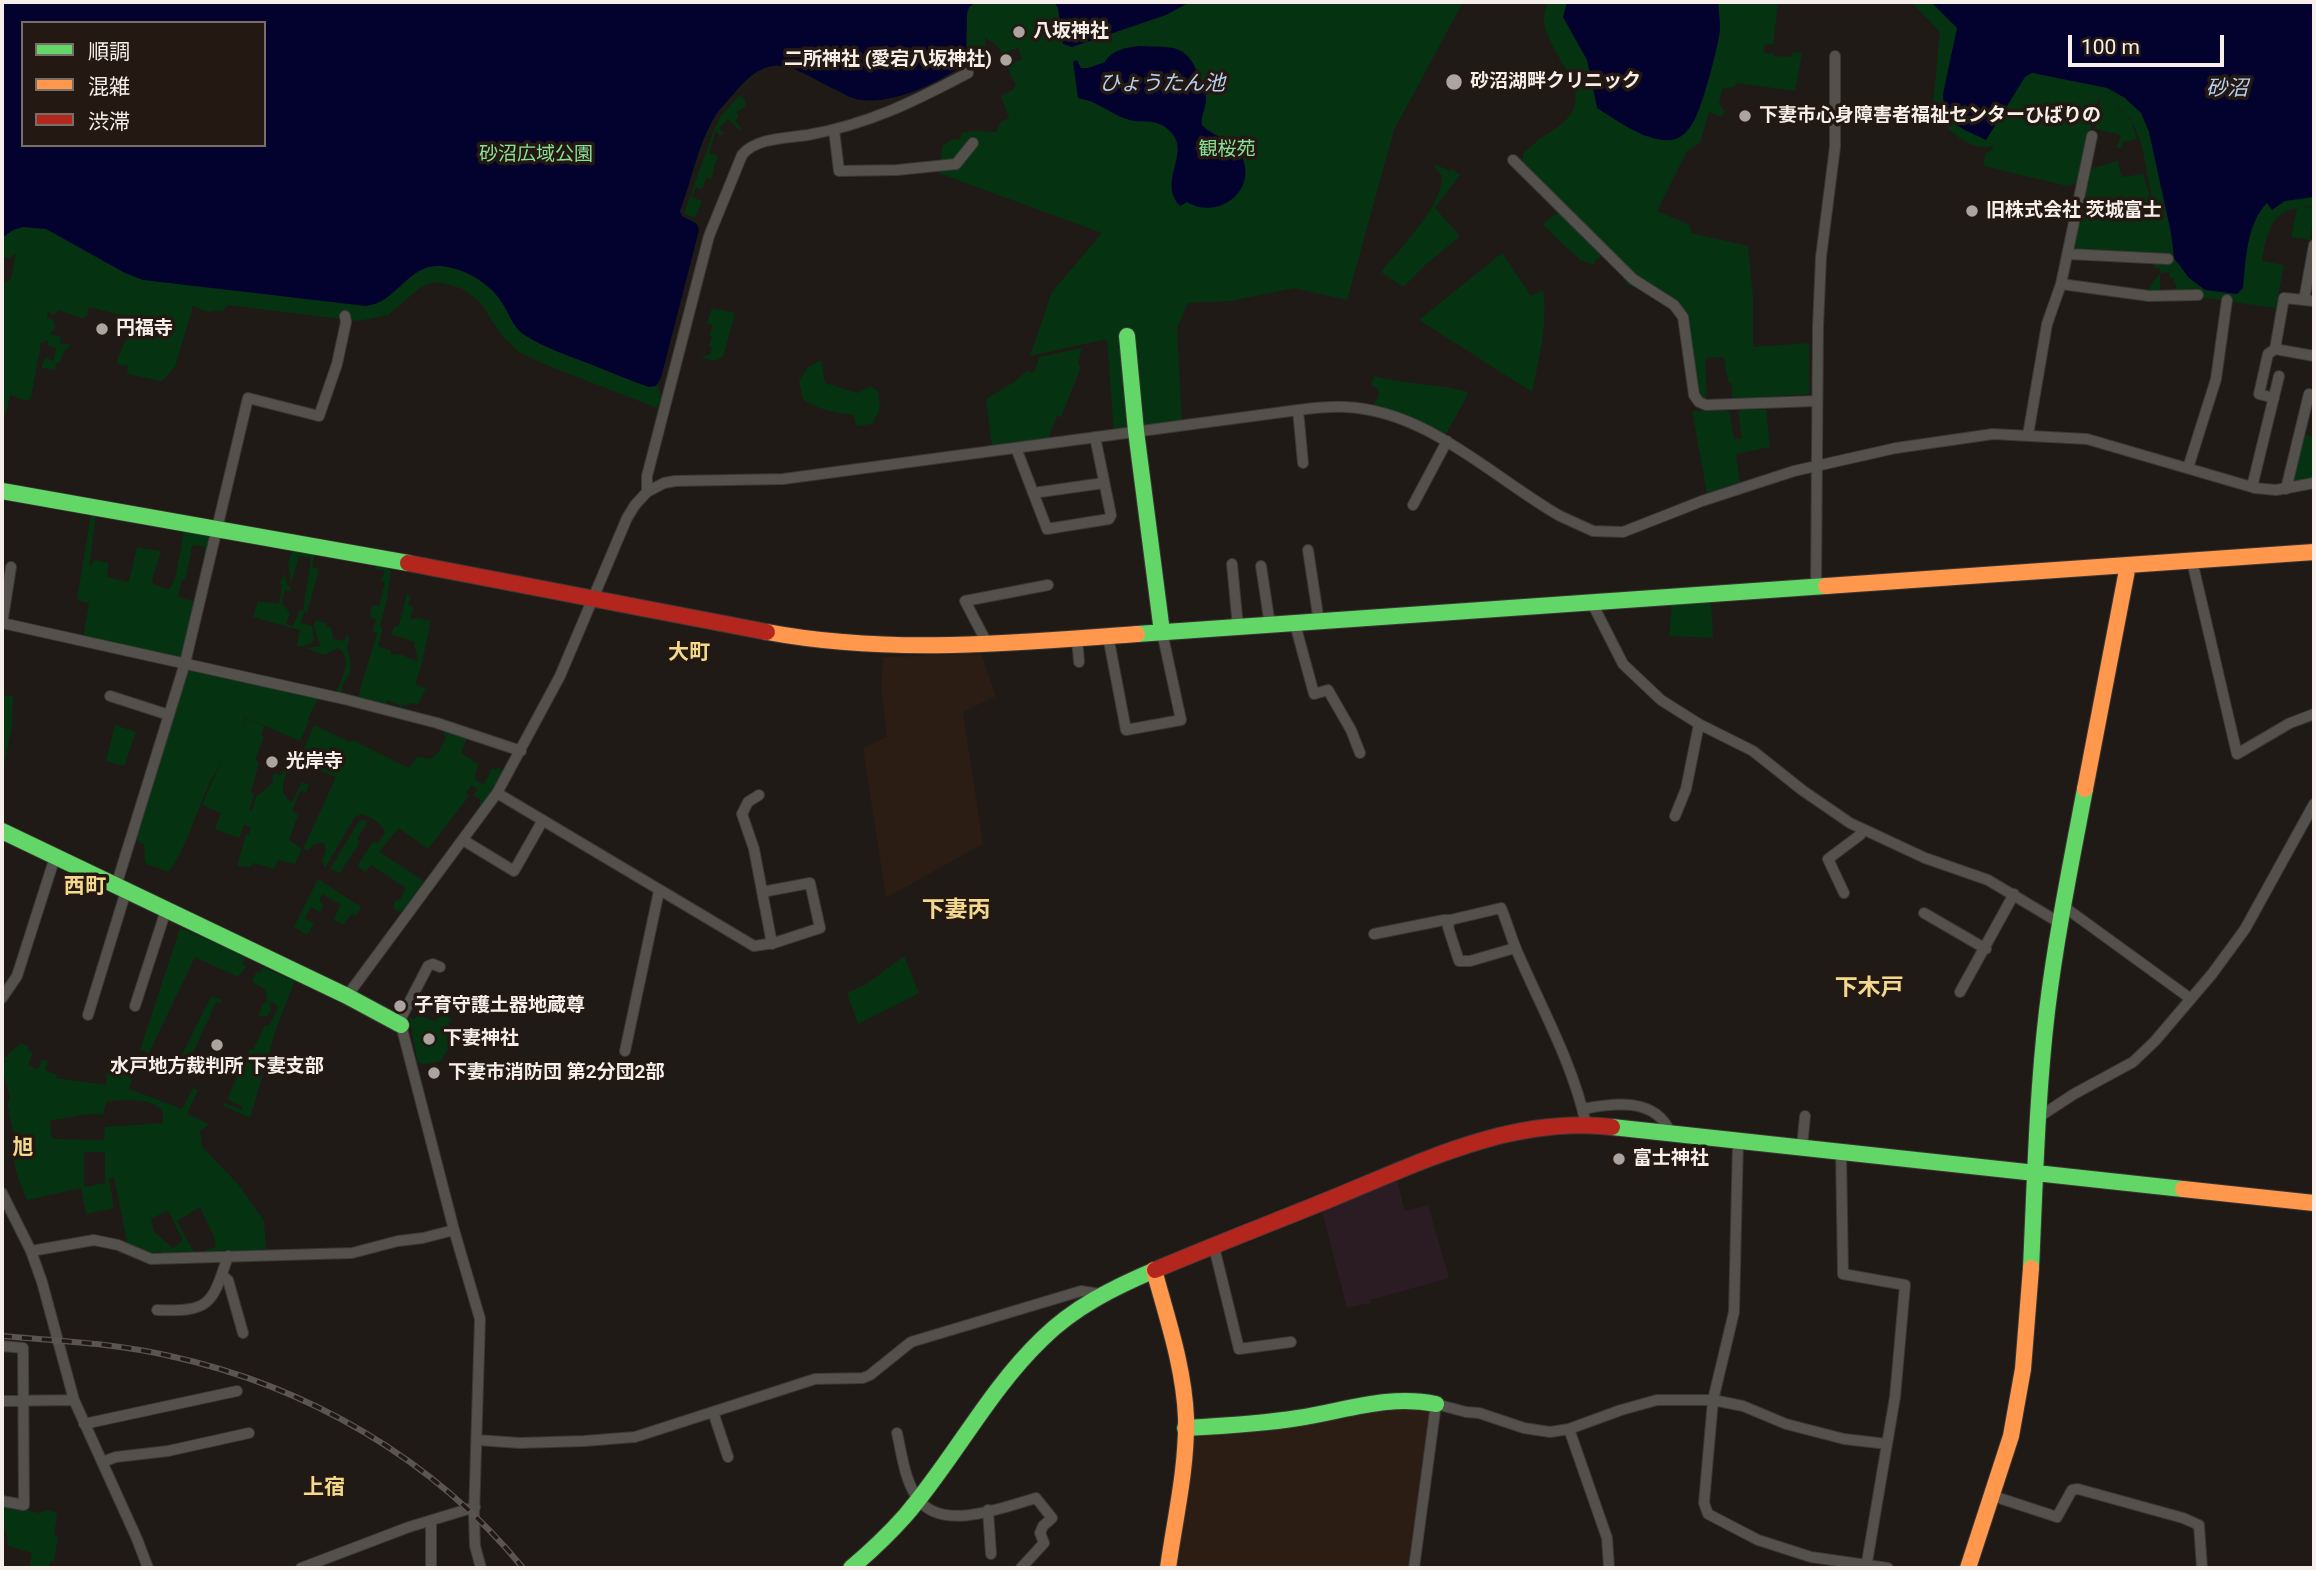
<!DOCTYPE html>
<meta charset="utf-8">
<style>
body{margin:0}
#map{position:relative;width:2316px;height:1570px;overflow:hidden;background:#1f1a16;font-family:Roboto,"Noto Sans JP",sans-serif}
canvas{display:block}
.frame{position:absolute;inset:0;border:4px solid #f6eee9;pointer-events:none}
.legend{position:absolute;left:21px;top:21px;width:245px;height:126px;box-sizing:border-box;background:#231912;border:2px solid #776e68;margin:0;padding:9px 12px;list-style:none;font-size:21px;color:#f6eee9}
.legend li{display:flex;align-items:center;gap:14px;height:35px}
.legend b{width:35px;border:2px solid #776e68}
.scale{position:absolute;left:2068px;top:35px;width:156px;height:32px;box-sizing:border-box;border:4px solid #f6eee9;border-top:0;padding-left:9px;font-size:21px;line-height:24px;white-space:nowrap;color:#f6eee9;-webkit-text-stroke:5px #231912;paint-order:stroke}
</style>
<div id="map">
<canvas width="2316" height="1570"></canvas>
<div class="frame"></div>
<ul class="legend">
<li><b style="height:9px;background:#63d668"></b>順調</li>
<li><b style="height:9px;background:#ff974d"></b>混雑</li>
<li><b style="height:9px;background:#b3261e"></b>渋滞</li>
</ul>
<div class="scale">100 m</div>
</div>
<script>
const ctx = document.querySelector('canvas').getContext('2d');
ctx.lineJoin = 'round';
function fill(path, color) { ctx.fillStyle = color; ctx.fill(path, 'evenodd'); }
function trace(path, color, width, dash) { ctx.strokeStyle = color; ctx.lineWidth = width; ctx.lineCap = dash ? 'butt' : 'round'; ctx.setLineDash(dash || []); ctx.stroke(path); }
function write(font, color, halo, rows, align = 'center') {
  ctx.font = font + ' Roboto,"Noto Sans JP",sans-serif'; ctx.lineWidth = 7; ctx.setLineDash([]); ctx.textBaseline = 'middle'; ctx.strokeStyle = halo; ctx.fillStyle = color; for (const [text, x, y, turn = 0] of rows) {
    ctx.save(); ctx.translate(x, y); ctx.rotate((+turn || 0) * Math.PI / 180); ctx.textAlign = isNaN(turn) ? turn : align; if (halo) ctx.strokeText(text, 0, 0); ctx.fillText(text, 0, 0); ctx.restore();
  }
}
fill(new Path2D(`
 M1395,1173L1405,1211L1428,1205L1449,1278L1370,1300V1303L1347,1308L1320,1203Z`), '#2b1c23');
fill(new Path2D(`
 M981,654L996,696L963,712L983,844L886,898L863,748L887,737L881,687L883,657Z
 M1386,1405L1431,1407L1410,1568H1174L1190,1438L1212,1432Z`), '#2b1d13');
fill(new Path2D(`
 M2,2H1463L1394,130L1347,300L1294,288L1230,301L1188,303L1177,328L1182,425L1114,434L1107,339L1030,356L1052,292L1102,233L933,171L940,166L942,146L951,140L961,139V133L973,131L996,132L1001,122L1009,118L1001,96L1013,90L1016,85L1006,66L1022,59L1018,48L1001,54L999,47L985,37L986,52L983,62C947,64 917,97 879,100C847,103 823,81 796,69C766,56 746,80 729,100C724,106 717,113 713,121C699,147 690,183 680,211L682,216L697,224L699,230L661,378L657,386L662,397L657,408L539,362L519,352L502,336L480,302L463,289L447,284L434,282L422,286L388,315L358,321L228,305L222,312L218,310L208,312L193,306L175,367L162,381L127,374L128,365L122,366L118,364L117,360L126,340L131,338L133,327L116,322L117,314L89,307L87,316H84L83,319L59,310L52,316L48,310L47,317L53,320L55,328L50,334L61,337L60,344H69V347L65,350L59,363H56L55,370L48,369V368H42V364L46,357L53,361L56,348L48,345V340L41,343L31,398L27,401L10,395L6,414L2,413V284L11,279L16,253L10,258L3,257L2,261ZM23,23H264V145H23Z
 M1547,2H1778L1773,45L1765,44L1763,52L1770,54L1772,50L1773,56L1791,57L1793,52L1802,53L1795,91L1737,83L1734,87L1722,89L1719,103L1725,112L1720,117L1709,112L1700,143L1687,151L1657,211L1690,225L1691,233L1748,246L1753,298V347L1809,343V394L1732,399V383H1729L1726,372L1724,357L1705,358L1707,399L1699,393L1680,302L1647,283L1638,289L1627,285L1619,271L1522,162L1524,152C1533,147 1536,140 1544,136C1609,100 1556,71 1544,23C1543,17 1546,8 1547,2Z
 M1911,2H2314V205L2300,208L2314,207L2310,240L2291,237L2297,208C2270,212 2266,237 2262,261L2284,265L2276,308L2176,294V283H2173L2174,278H2170L2169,272L2160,273V291L2146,293L2160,273V268H2154V261L2070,253L2085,183L2090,184L2087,173C2094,165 2108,166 2117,160L2122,177L2143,174L2150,197H2143L2152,198C2145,168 2144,120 2114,106L2130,118L2137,139L2122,142L2123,147L2116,148L2121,135L2095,129L2100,100L2098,99L2077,183L2067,186L1984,166L1985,153L1990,152L1994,145C1973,155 1948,128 1932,115L1940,32Z
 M740,95L745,100V107L736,112L739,117L735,120L741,129L739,130L728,119L719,128L724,134L719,135L716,130L709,153L718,156L713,169L714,170L711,179L706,178L702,189L696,187L692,197L702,201L695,218L684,213L714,130L720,117Z
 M1437,165L1450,171L1452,169L1460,175L1435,208L1460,236L1423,267L1403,287L1381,272C1396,254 1448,199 1441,175C1440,174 1435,167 1434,166Z
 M1559,212L1600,255V258L1596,259L1594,265L1580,260L1542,224Z
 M1502,253L1531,296L1543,290C1548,324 1539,359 1532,392L1419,320Z
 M712,308L735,313L723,357L714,361L700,357L709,355L712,348L709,346L712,337L709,335L713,326L707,323Z
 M1082,348L1078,364L1081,367L1061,417L1057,416L1048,439L992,446L986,399L1014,382L1027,371L1034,373L1039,357Z
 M821,360L825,383L858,393L871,386L878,391L880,408L872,424L856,426L854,415C835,412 819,411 803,399L799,381L808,367Z
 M1374,376C1405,384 1435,384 1466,391L1468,394L1445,436L1371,408L1379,396L1378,389L1371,385Z
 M1766,409L1770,447L1736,454L1740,482L1707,493L1692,411H1727L1730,414L1734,439L1742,438L1738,413L1741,410Z
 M2303,434L2314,437V476L2313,478L2293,482L2292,480Z
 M91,515H96L89,568L94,560L108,563L107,577L129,582L137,547L161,551L152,580L154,584L169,590L176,576L184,529L213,535L200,582L205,547L192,545L186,579H182L178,597L197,602L183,662L83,638L89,603L77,600Z
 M293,550L315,554L312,567L319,569L307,613L304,612L301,623L312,626L314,640C310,646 303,646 297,646L300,630L253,617L258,601L279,604L282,585L280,584L284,573L287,586L291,587L290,591L285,590L282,603L290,613L286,624L293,626L300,610L303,611L311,558L299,556L291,584L288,563Z
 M377,565L388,568L391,571L387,601L380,625L382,631L378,646L391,651V655L400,654L418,662L416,649L414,647L415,642L391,634L394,627L399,625L407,593L411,598L408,604L414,608L411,613V620L417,618L431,621L421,667L415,684L429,690L424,691L418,704L408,703L406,707L403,705L400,710V706L387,700L385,706L357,700L377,633L372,631L376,619L370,617L372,605L379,606L385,582L380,581L385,571L374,569Z
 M1711,602L1713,638L1669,636L1672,604Z
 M316,620L327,623L326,627H331L333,639L345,641L346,635L350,639L347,647L350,659V673L342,686V694H336C341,679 354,658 338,648L324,655L306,648L320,646L314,626Z
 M187,669L318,699L308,718L309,721L300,741L245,717L241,725L246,718L264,726L261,735L264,737L255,760L259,762L251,792L254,795L249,810H252L256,797L273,783L272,776L275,774L281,775L284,770L287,771C283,783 279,795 292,802L302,782L309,785L306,792L300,791L292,811L298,815L289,840L302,849L295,864L278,860L274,869L253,863L250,867L237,866L246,834H249L251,827L244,825L239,838L215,829L221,813L202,805L221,763C199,796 192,839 169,872L146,864C143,857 146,851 144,844L135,840Z
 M2,695L13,696L12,725L2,775Z
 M115,725L136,732L124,766L106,761Z
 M314,725L350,742L352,740L409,768L417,757L430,759L438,753L446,738L444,734L446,730L468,736L461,753L478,764L475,777L477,782L484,784L492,768L496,770L497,767L504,771L480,807V799L473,795L478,789L471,785L466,794L469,796L428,849L399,828L379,852L424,881L413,899L401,912L396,911L393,906L395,901L400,899L406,888L371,865L366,872L357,866L373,842L378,843L385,832C381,823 371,816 361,814L355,817L325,868L322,860L326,851L324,843L315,844L308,850L303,849L336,777L306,765L304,770L299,768V760Z
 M364,820L368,821L357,839L360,842L340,873L330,869L359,821Z
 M318,879L361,907L356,916L351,914L344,925L333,920L341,905L322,894L319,901L324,905L320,912L311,907L305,918L314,924L307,935L294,927Z
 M180,928L228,948L245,958L242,964L247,966L238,977L195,957L149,1053L140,1050Z
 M904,956L919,993L858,1024L847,993L865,985Z
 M262,967L295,981L277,1026L250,1118L224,1106V1103L242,1110L243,1107L227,1099L250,1049L253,1050L265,1025L269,1026L278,1008L275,1003L269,1002L271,1010L267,1016H258L261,1011V1006L267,1001L266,990L252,982L256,972L259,973Z
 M214,997L222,1000L220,1003L216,1002L185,1071L188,1073L186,1076L175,1071L176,1067L210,998Z
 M419,1015L434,1021L443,1015L453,1019L448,1024C457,1039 449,1047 441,1061L426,1064L418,1063L409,1017L414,1019Z
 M21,1043L28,1046V1051L33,1052L28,1065L38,1069L42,1059L48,1061L45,1070L57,1075L55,1078L106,1085L108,1064L135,1068L129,1089L182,1109L193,1088L198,1090L187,1114L209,1124L200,1131L202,1147L238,1184L264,1221L266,1249L204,1256L206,1250L216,1247L214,1237L200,1207L177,1221L196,1256L163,1255L161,1251H158L155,1256L128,1246L114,1177L109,1179L114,1208L86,1214L81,1188L27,1200L17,1175L11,1147L16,1145L7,1102L10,1100C9,1087 2,1076 2,1062L8,1061L3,1059ZM119,1100C134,1100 152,1099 163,1111V1123L105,1127L104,1140L52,1139L50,1120C67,1119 88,1111 103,1115L106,1102ZM84,1152H105V1183L84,1187ZM168,1210L183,1241L173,1248L154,1232L151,1219Z
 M2,1505L40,1513L46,1510L55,1512L57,1516L54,1535L58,1537L54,1561L50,1562L49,1568H29L32,1553L8,1546L6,1531L2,1529Z`), '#053312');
fill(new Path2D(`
 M2,2H977L969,7L967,14L966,64C936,83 897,104 861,100C852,99 844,94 836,90C795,70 774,47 737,90C729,100 719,109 713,120C698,146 691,182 680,211L682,216L697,224L699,230L661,378L656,386L649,387C631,381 613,373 595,366C572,357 547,349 526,336C514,329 511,318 504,306C492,284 464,267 438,266C407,266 396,303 366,306L143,280L125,273L46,229L23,227L13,230L2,238ZM23,23H264V145H23Z
 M1054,2H1190L1166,15L1072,47L1063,44L1058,8Z
 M1567,2H1718C1719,11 1720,21 1720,30C1718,48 1703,103 1695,119C1690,129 1682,139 1671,140C1645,142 1618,121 1597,108L1587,60L1563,17Z
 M1931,2H2314V197L2285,201L2272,210L2267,203C2246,225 2246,260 2243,288L2237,294L2205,290L2189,278L2174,258L2171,233L2149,132L2141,113L2125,98L2107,88L2032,73L2025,77L1986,140C1962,128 1943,125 1943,94L1957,28Z
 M1140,46C1172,48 1186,42 1199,76C1202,83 1205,90 1206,97C1207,108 1200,115 1202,125C1215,138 1235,140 1243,159C1256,194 1215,220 1187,202L1180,206C1155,179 1197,150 1165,127C1155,120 1145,122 1134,121C1120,119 1106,108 1094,103C1089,100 1084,100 1078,98L1073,62L1077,60L1081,68H1088L1105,62C1111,50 1128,47 1140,46Z`), '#03022f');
const street = new Path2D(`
 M834,130L839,171L897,170L956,164L973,143
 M1513,160L1633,279L1674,305L1683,317L1694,395L1699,402L1706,405L1816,401
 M2314,245L2304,300L2314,301
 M2068,254L2168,259
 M2061,284L2149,296L2198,295
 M2275,349L2314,356
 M2274,398L2259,394L2268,354L2275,349L2284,298L2304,300
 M1298,410L1303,463
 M2028,435L2047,324L2061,284L2092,136
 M1016,448L1047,529L1109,519L1111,515L1095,437
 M2188,468L2216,379L2227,300
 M2252,487L2279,376
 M2286,489L2309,394
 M647,492V476L709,236L742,155C755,138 787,138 808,135C869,124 913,102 968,73
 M1033,493L1104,483
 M1413,505L1447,441
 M1308,550L1319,622
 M2192,561L2237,754L2290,723L2314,714
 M1232,564L1238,627
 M1261,566L1270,625
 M1816,586L1818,327L1821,257L1835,147V56
 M1592,603L1623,664L1661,700L1699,724L1753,751L1802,790L1850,823L1925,858L1988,880L2060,923
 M2,623L344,699L437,723L521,751
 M2,624L11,567
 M1295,624L1314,694L1328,690L1351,730L1360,753
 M1108,636L1126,730L1181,720L1162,632
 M1077,638L1079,662
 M988,645L965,601L1048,585
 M110,696L169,715
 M497,793L754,946L774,943L820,928L810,883L762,892
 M759,795L748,802L742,814L754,849L772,944
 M1675,816L1686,789L1699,724
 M463,840L514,871L543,820
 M116,886L185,663L248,398L319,416L337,364L346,322L345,316
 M1844,893L1828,859L1860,835L1864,830
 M2063,906L2191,999
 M1924,913L1986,949
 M1450,920L1448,927L1459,961H1470L1515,948
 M1374,934L1444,920H1450L1501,908C1508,924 1512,942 1520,958C1544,1013 1573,1065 1586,1124
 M1960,992L2014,894
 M347,996L497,793L560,676L627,518L635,505L647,492L664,483L675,481L783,479L1298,410C1314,408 1330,406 1346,407C1428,411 1492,477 1560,516L1593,531L1623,532L1702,501L1794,471L1896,448L1993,434L2087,439L2255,488L2276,490L2314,483
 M2,998L17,976L55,857
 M135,1006L166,910
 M88,1015L126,891
 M399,1022L428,966L433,964L440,967
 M401,1025L454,1230L480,1319L474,1516L475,1546L481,1568
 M625,1051L659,891
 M1583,1109C1613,1103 1655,1097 1670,1132
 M2039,1117L2074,1094L2133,1062L2155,1041L2212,974L2245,929L2314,804
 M1738,1140L1734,1312L1713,1400L1704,1503L1708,1514L1758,1540L1811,1557L1888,1568
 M1802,1147L1805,1116
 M1841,1151L1843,1274L1905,1285L1895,1397L1866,1568
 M2,1193L31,1251L42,1282L74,1400L137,1539L148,1568
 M1214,1247L1239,1349L1291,1342
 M31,1251L94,1240L118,1245L151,1259L352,1253L398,1241L423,1238L454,1230
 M222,1275L228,1280L243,1333
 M157,1310C211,1312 212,1304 228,1256
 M2,1346L23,1348L24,1505L2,1501
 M2,1401L74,1400
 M713,1412L728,1457
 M84,1424L237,1391
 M1569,1429L1607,1538L1609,1568
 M897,1433C902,1455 905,1483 919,1500C943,1532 1004,1507 1036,1498L1052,1518L1043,1526L1040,1533L1044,1543L1021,1568
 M477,1440L520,1443L584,1441L635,1437L815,1379L863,1378L870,1375L911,1342L1081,1291L1100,1294
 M102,1462L116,1457L168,1451L249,1433
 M1993,1496L2057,1517L2072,1490L2078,1489L2183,1518L2199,1525L2202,1568
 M988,1510L991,1554
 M431,1521V1568
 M301,1568L409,1527L475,1507
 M1414,1568L1436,1404L1466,1412L1479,1413L1524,1428L1550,1432L1569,1429L1621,1410L1657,1400H1713L1743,1406L1786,1424L1844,1439L1887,1444`);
const fast = new Path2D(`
 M1127,336L1136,431L1162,632
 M2,491L408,563
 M1137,634L1826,586
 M2,831L347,996L401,1025
 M1612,1127L2183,1189
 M2031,1268C2035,1182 2037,1096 2047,1011C2056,937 2071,863 2085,789
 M1185,1428C1223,1426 1261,1424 1298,1418C1345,1411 1388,1394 1436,1404
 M851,1568C870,1552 888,1535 905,1516C954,1459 988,1391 1042,1339C1074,1307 1115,1287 1155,1270`);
const slow = new Path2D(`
 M1826,586L2314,552
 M767,632C890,655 1013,643 1137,634
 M2085,789L2128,565
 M2183,1189L2314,1203
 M1154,1270C1167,1318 1184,1367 1186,1418C1187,1468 1175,1518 1168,1568
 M1968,1568L2011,1436L2023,1369L2031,1268`);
const jam = new Path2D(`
 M408,563L767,632
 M1155,1270C1214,1245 1274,1222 1333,1198C1423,1161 1512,1116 1612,1127`);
trace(street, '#3b3735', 12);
trace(fast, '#3b3735', 18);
trace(slow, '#3b3735', 18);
trace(jam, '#3b3735', 18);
trace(street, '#54504c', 10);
trace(fast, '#63d668', 16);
trace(slow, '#ff974d', 16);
trace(jam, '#b3261e', 16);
const rail = new Path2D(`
 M2,1336C58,1341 115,1343 170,1356C307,1386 434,1459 523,1568`);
trace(rail, '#595552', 6);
trace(rail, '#231912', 3.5, [10]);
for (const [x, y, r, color] of [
 [1019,32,7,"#aba49f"],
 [1006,60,7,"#aba49f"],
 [1454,82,9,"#aba49f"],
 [1745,116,7,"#aba49f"],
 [1972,211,7,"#aba49f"],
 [102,329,7,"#aba49f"],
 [272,762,7,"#aba49f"],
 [400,1006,7,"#aba49f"],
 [429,1039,7,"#aba49f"],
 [217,1045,7,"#aba49f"],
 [434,1073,7,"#aba49f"],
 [1619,1159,7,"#aba49f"]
]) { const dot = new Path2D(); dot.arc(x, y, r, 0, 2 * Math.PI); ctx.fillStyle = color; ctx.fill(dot); trace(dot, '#231912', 2.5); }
write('bold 19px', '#f6eee9', '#231912', [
 ["八坂神社",1033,32],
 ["二所神社 (愛宕八坂神社)",992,60,"right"],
 ["砂沼湖畔クリニック",1470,82],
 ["下妻市心身障害者福祉センターひばりの",1759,116],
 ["旧株式会社 茨城富士",1986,211],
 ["円福寺",116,329],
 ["光岸寺",286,762],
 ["子育守護土器地蔵尊",414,1006],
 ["下妻神社",443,1039],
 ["水戸地方裁判所 下妻支部",217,1067,"center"],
 ["下妻市消防団 第2分団2部",448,1073],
 ["富士神社",1633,1159]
], 'left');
write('19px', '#89e196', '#231912', [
 ["観桜苑",1227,150],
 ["砂沼広域公園",536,155]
]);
write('italic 21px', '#b8cff1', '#231912', [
 ["ひょうたん池",1162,85],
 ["砂沼",2227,90]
]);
write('bold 21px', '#f4d98c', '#231912', [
 ["大町",689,654],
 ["西町",85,888],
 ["旭",23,1149],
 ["上宿",324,1489]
]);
write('bold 23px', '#f4d98c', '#231912', [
 ["下妻丙",956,911],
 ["下木戸",1869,989]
]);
</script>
